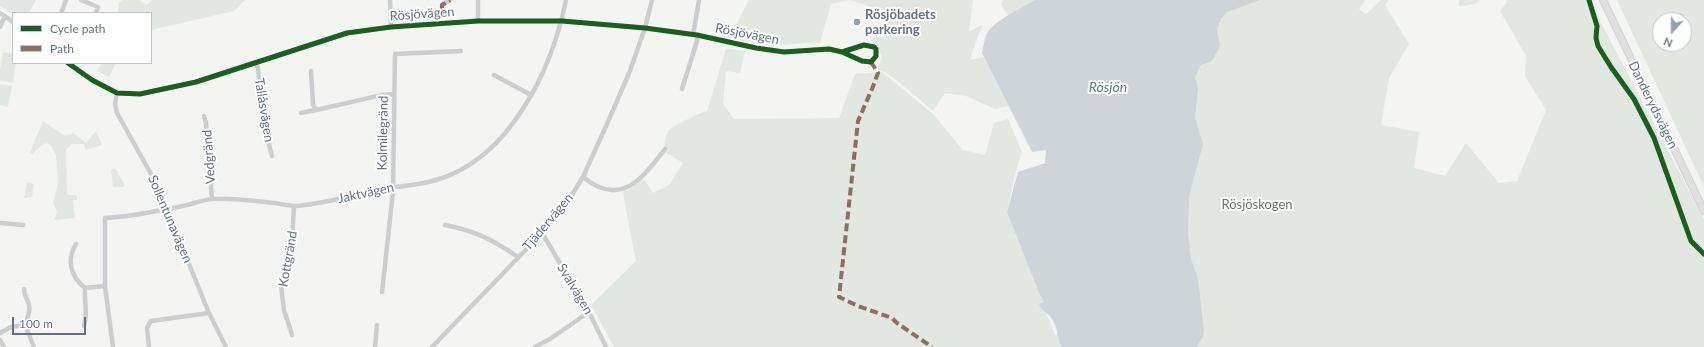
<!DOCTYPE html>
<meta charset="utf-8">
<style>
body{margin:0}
#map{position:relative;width:1704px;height:347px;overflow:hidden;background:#f4f4f3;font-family:Lato,sans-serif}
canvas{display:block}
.legend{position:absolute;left:12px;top:12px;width:140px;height:52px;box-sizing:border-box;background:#fff;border:1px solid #c1c6cd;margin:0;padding:5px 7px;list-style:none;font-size:12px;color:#647183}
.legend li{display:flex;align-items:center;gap:8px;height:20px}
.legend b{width:20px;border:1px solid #c1c6cd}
.north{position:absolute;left:1652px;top:12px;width:40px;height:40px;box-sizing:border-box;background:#fff;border:1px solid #c1c6cd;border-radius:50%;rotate:201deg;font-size:11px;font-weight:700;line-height:16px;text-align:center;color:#647183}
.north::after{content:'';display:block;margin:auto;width:14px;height:18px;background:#969faa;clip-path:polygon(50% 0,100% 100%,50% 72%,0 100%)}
.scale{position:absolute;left:12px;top:317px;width:74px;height:18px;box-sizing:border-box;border:2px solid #647183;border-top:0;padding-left:5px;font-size:12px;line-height:14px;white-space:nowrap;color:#647183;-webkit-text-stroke:3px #fff;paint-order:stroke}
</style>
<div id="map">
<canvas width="1704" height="347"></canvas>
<ul class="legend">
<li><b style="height:5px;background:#1b5e20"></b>Cycle path</li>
<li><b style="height:5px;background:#8d6e63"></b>Path</li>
</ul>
<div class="north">N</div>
<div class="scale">100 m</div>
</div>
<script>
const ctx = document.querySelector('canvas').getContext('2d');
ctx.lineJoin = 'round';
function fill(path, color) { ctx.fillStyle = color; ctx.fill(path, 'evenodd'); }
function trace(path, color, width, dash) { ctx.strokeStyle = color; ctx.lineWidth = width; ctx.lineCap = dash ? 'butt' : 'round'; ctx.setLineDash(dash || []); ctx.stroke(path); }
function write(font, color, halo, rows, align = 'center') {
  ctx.font = font + ' Lato,sans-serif'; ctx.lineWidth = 4; ctx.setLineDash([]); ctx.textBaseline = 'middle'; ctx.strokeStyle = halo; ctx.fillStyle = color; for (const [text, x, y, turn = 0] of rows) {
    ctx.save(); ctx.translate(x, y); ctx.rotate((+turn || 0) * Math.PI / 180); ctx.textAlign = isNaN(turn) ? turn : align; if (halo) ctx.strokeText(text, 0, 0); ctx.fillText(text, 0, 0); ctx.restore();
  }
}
fill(new Path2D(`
 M0,0H36L29,13L13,14L0,6Z`), '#e4e5e5');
fill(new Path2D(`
 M122,0H140L146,5L153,0H245L234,11L151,30V13H118L119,3Z
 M749,0H973L969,31L983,25L976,41L970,60L984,57L1009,106L995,109L966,96L945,93L933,111C922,102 889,71 877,69L882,57L877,44L870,40L876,37H885L888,27V12L850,0L831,4L820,43C806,41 793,45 779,45C763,45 746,41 729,38Z
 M1003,0H1036L1009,16L1001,5Z
 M1103,0H1365L1359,9L1366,14L1381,0H1389L1385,5L1409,44L1389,78L1381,125L1419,132L1414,168L1445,176L1466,143L1499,183L1517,181L1546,110L1525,76L1526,56L1500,11L1507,2L1506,0H1589L1704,219V347H614L591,305L636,261L626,210L623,191L630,189L644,179L653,193L669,185L683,163L665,152C664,145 665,136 669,130C674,125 700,113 707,111L726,49L745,51L740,73L726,71L723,104L734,119L839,118L855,74L882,72L932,113L963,150L985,155L994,123L1008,119L1022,152L1016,171L1007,212L1039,293L1048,309ZM1046,313C1054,318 1057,326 1057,335H1055Z
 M1459,0H1480L1475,4L1459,6Z
 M1617,0H1704V187ZM1660,20H1684V44H1660Z
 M3,52L13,54V63H16L13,83L0,80V70Z
 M102,63H116L109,77L96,71Z
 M0,84L12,86L8,107L0,105Z
 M43,121L65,136L73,133L86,143L96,131L102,145L86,150L84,144H72L66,150L67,194L69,195H77V200H73L75,218L54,220L57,212L53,202L58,183L56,156L51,145L45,143L35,151L33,155L30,152Z
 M115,168L125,185L123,187H113L111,170Z
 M27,182L34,184L32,197L24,198Z`), '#e3e7e1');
fill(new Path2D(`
 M1035,0H1260L1227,12L1221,19L1217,29L1220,46L1212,61L1201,65L1195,78L1198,88L1195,118L1203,144L1189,196L1188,233L1191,259L1198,279L1204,331L1203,336L1197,347H1062C1057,338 1058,327 1052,319C1049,313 1042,311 1039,304L1044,302L1039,293L1007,212L1018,172L1045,163L1046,150L1032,152L982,53C984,45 984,36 990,29C1000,18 1022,8 1035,0Z`), '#ced4d8');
const secondary = new Path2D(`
 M1603,0L1704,211`);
trace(secondary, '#d1d2d2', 8);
trace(new Path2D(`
 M81,0L98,7L96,13
 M390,0L391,27
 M442,9V5L450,0
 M0,13L13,22
 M61,13L66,0
 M478,21V0
 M0,27L5,16
 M693,35L699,0
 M68,63L92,80L117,93L140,94L196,82L347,33L391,27L478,21H562L645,28L697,35L756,48L784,52L829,49L842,52L862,61L871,62L876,56V49L874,47L864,45L842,52
 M256,64L258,68L263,121L272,156
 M311,71L313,104L316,110L382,95L394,94
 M494,75L531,95
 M682,89L697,41V35
 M117,93L115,104L117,113L156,183L209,313L226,347
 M301,113L316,110
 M204,116L206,123L212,199
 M583,177C588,180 593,185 599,187C629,200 649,170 665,149
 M0,223L23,225
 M445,225C476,231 493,240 518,257
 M542,233L589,312L606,347
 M76,244C66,260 71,277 85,288
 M382,292L393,192L395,54L461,51
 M25,325L34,347
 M84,326C88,315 84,301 85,288L105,286
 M0,333L11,327L25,325C27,318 32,309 28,302C26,297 24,295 24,289
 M292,335L284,310L281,285L292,241L294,206
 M0,340L4,347
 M113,347L105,286V218C131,217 157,211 183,206C192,204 202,200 212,199C233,198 255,201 275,203C282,204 290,206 296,206C323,204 350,196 376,190C396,186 417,186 436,180C510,159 552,69 566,0
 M149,347L147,328L151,321L209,313
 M375,347L377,325
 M432,347L542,233L565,206L583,177L607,124L630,71L645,28L652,0
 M535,347L550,339L589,312`), '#cccdce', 4.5);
trace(secondary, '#e0e0e1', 6);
trace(new Path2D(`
 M442,9V5L450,0
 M871,62L878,73L872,89L858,121L839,297L858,306L892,318L897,323L932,347`), '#8d6e63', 4, [8, 4]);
trace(new Path2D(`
 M1589,0L1597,26L1596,38L1598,46L1611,67L1634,99L1654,138L1691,241L1704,254
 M68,63L92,80L117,93L140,94L196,82L347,33L391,27L478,21H562L645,28L697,35L756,48L784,52L829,49L842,52L862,61L871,62L876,56V49L874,47L864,45L842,52`), '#1b5e20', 5);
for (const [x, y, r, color] of [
 [857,22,4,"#969faa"]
]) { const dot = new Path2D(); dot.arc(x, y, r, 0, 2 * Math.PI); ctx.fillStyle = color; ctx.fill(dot); trace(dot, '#fff', 1.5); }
write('13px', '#647183', '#fff', [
 ["Rösjövägen",422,14,-4],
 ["Rösjövägen",747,34,11],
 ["Danderydsvägen",1653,105,64],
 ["Tallåsvägen",264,110,81],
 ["Kolmilegränd",383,133,-89],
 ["Vedgränd",209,157,-94],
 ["Jaktvägen",366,193,-12],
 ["Sollentunavägen",170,219,67],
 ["Tjädervägen",548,222,-50],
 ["Kottgränd",288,259,-80],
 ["Svalvägen",575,289,59]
]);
write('bold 13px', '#647183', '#fff', [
 ["Rösjöbadets",865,15],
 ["parkering",865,30]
], 'left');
write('13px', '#647a63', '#fff', [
 ["Rösjöskogen",1257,205]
]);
write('italic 14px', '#657986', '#fff', [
 ["Rösjön",1108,87]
]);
</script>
